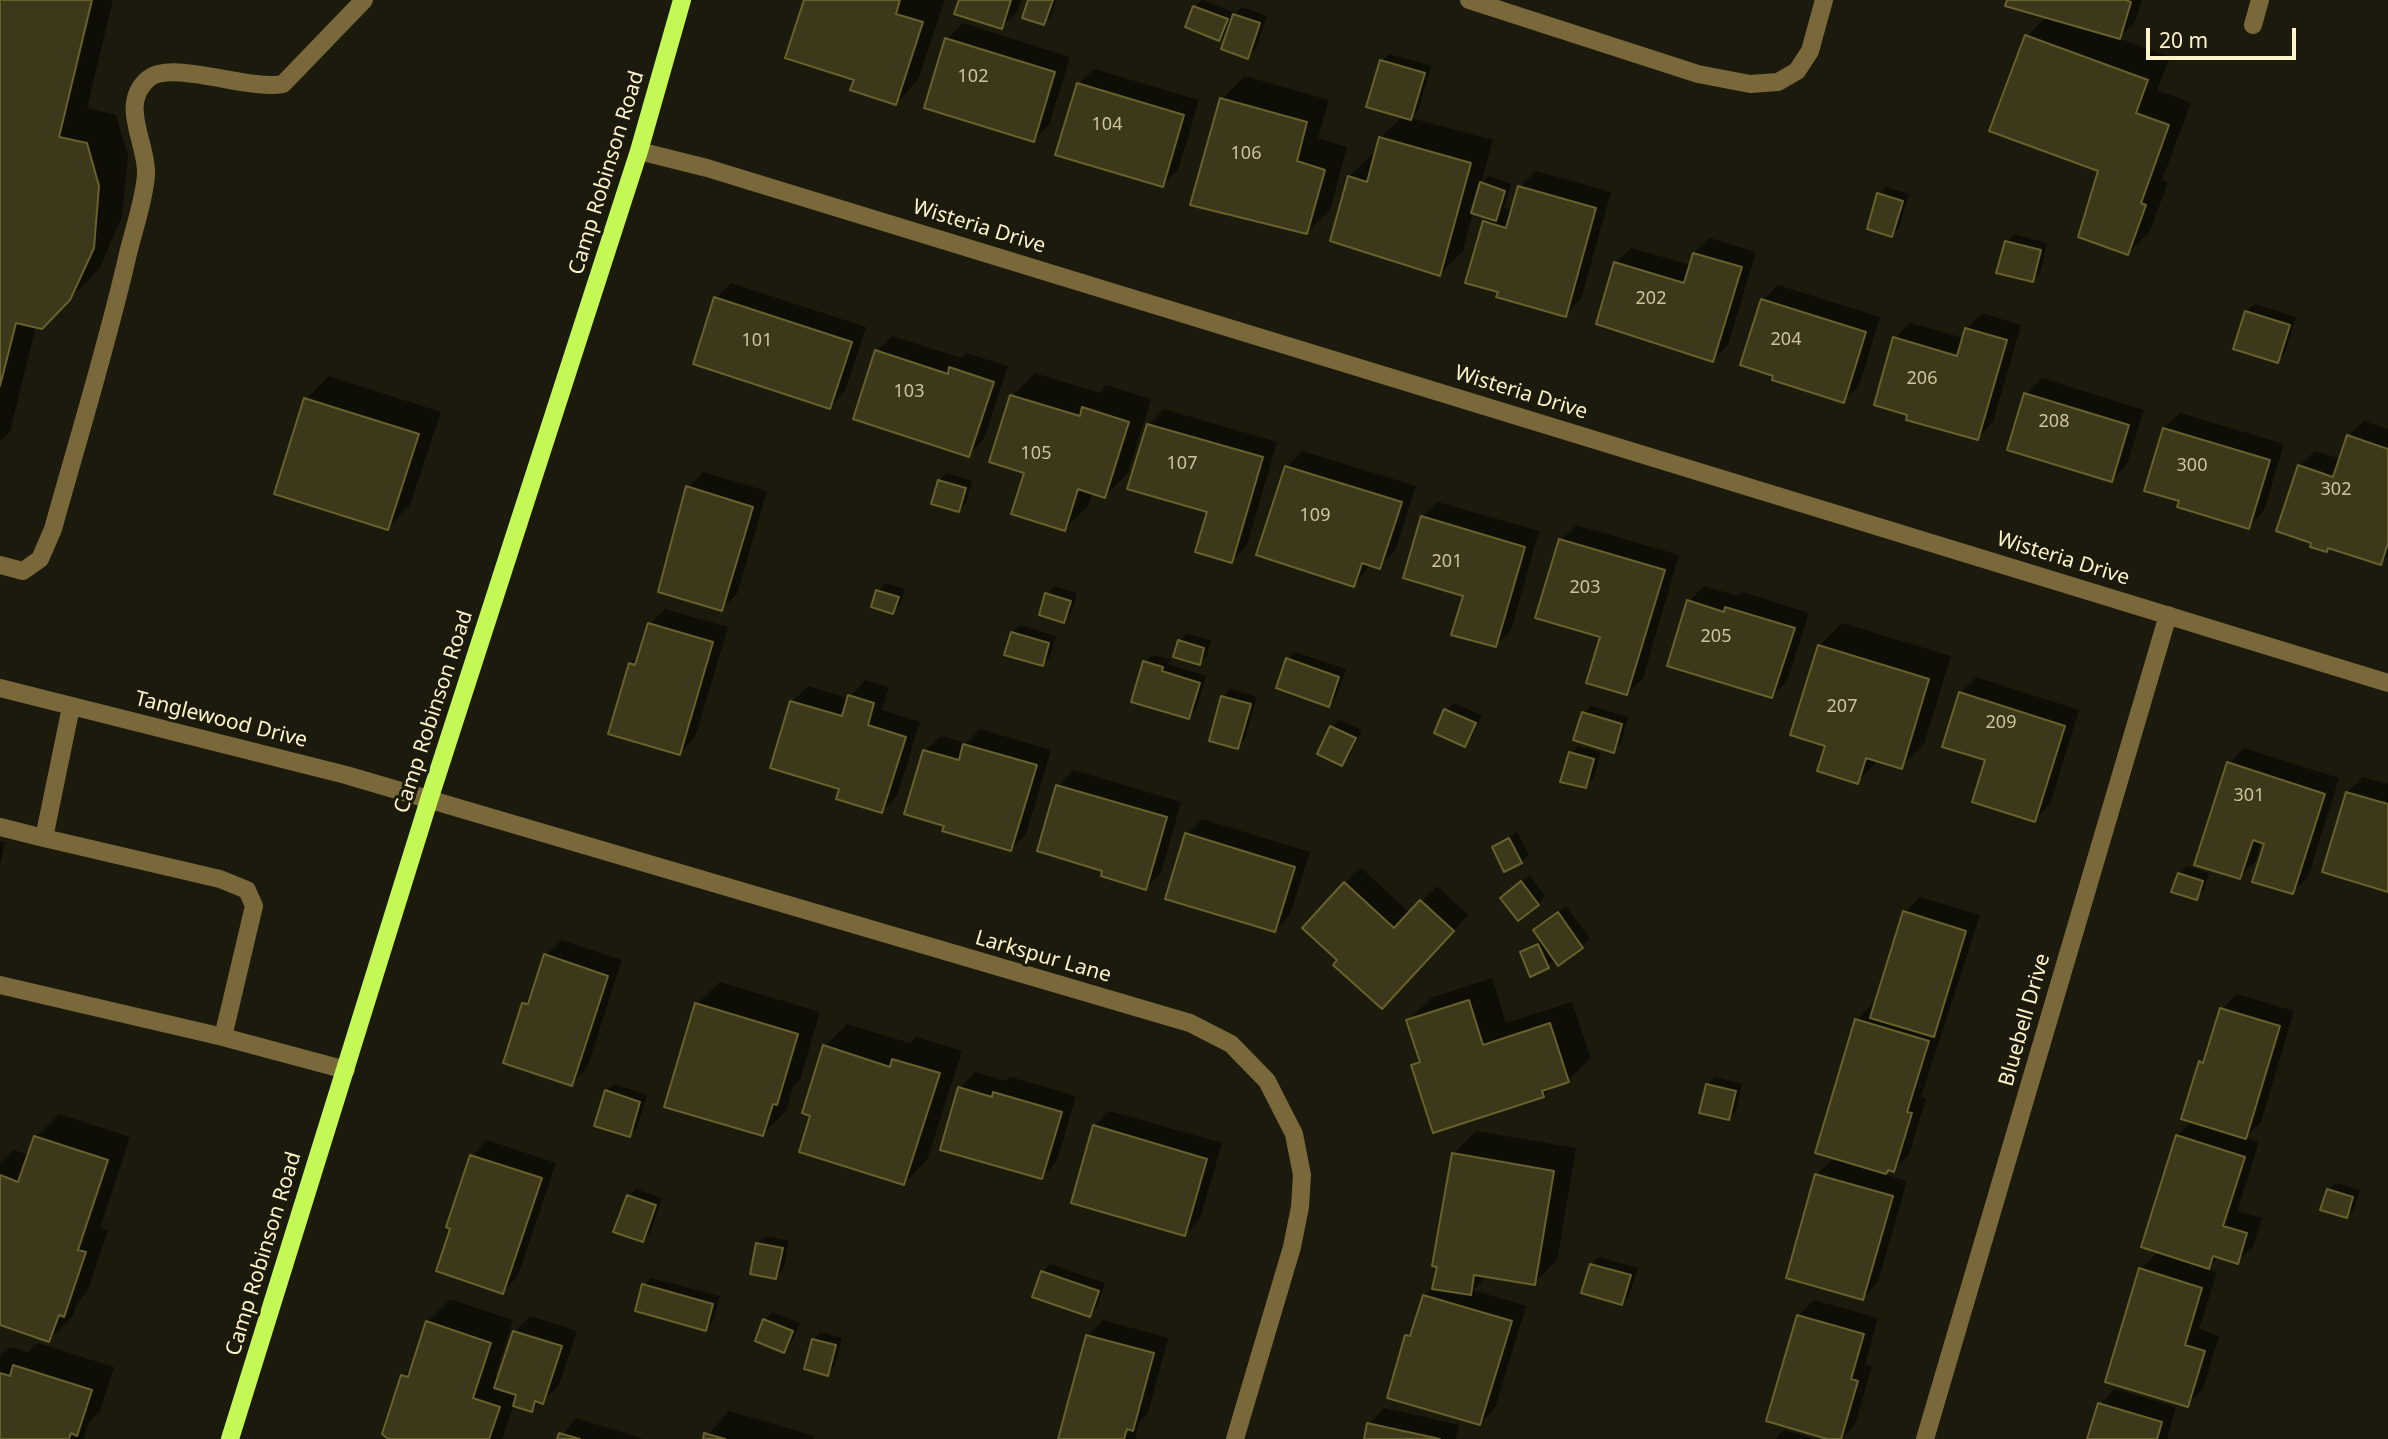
<!DOCTYPE html>
<style>
body{margin:0}
#map{position:relative;width:2388px;height:1439px;overflow:hidden;background:#1c1a0c;font-family:"Noto Sans",sans-serif}
canvas{display:block}
.scale{position:absolute;left:2146px;top:28px;width:150px;height:32px;box-sizing:border-box;border:4px solid #fdf3c9;border-top:0;padding-left:9px;font-size:21px;line-height:24px;white-space:nowrap;color:#fdf3c9;-webkit-text-stroke:5px #1c1a0c;paint-order:stroke}
</style>
<div id="map">
<canvas width="2388" height="1439"></canvas>
<div class="scale">20 m</div>
</div>
<script>
const ctx = document.querySelector('canvas').getContext('2d');
ctx.lineJoin = 'round';
function fill(path, color) { ctx.fillStyle = color; ctx.fill(path, 'evenodd'); }
function trace(path, color, width, dash) { ctx.strokeStyle = color; ctx.lineWidth = width; ctx.lineCap = dash ? 'butt' : 'round'; ctx.setLineDash(dash || []); ctx.stroke(path); }
function write(font, color, halo, rows, align = 'center') {
  ctx.font = font + ' "Noto Sans",sans-serif'; ctx.lineWidth = 6; ctx.setLineDash([]); ctx.textBaseline = 'middle'; ctx.strokeStyle = halo; ctx.fillStyle = color; for (const [text, x, y, turn = 0] of rows) {
    ctx.save(); ctx.translate(x, y); ctx.rotate((+turn || 0) * Math.PI / 180); ctx.textAlign = isNaN(turn) ? turn : align; if (halo) ctx.strokeText(text, 0, 0); ctx.fillText(text, 0, 0); ctx.restore();
  }
}
fill(new Path2D(`
 M0,0H113L87,108L116,115L128,156L122,217L99,269L42,327L36,326L10,432L0,441Z
 M806,0H945L918,80L896,103Z
 M960,0H1021L1017,12L1001,27Z
 M1030,0H1056L1051,16L1043,23Z
 M1202,0L1236,13L1242,7L1267,16L1255,50L1247,57L1230,28L1219,39L1195,7Z
 M2009,0H2142L2135,22L2118,38L2170,57L2157,90L2191,103L2162,180L2168,182L2150,231L2128,253L2100,170L2027,36L2047,16Z
 M963,23L1070,57L1049,125L1033,140L926,106L947,39Z
 M1389,54L1431,66L1418,111L1411,118L1493,140L1481,183L1489,176L1511,184L1504,208L1513,211L1520,187L1536,171L1611,192L1581,299L1565,315L1500,290L1484,222L1490,217L1473,212L1463,251L1440,274L1349,177L1372,154L1376,155L1380,138L1403,116L1382,61Z
 M1094,69L1199,100L1178,170L1163,185L1079,84Z
 M1245,76L1329,100L1318,138L1347,147L1330,210L1307,232L1222,99Z
 M1886,187L1909,194L1899,228L1892,235L1879,194Z
 M2014,234L2047,243L2040,273L2032,281L2007,242Z
 M1710,238L1756,252L1728,345L1713,360L1615,263L1631,248L1691,265L1694,253Z
 M731,283L866,327L845,391L830,407L716,298Z
 M1778,285L1880,317L1859,386L1843,401L1763,300Z
 M2254,304L2296,317L2285,353L2278,361L2246,312Z
 M1982,313L2021,325L1993,422L1977,438L1895,338L1910,323L1964,338L1966,329Z
 M892,336L961,358L966,353L1008,366L984,439L968,455L877,351Z
 M1035,373L1099,393L1106,385L1151,399L1128,473L1105,496L1092,492L1088,506L1065,529L1026,472L1012,396Z
 M329,376L441,412L410,505L387,528L306,399Z
 M2042,378L2144,410L2127,464L2112,480L2026,394Z
 M1164,409L1277,442L1247,545L1232,561L1209,511L1148,425Z
 M2180,413L2284,444L2264,511L2248,527L2146,490L2164,428Z
 M2364,421L2388,429V555L2380,563L2330,547L2326,550L2299,466L2315,451L2341,459L2348,436Z
 M1302,451L1416,486L1395,551L1379,567L1371,564L1354,585L1287,467Z
 M703,472L767,491L737,594L721,609L667,556L688,487Z
 M947,473L972,481L966,503L958,510L939,481Z
 M1438,502L1539,531L1511,630L1496,645L1422,517Z
 M1576,525L1679,555L1643,678L1627,694L1561,540Z
 M885,583L905,589L900,605L893,612L878,591Z
 M1054,586L1077,593L1071,613L1064,621L1047,594Z
 M1704,586L1738,596L1742,592L1809,613L1787,681L1772,696L1689,601Z
 M665,609L728,627L695,737L680,753L630,664L641,654L650,624Z
 M1842,623L1951,656L1924,744L1901,767L1879,760L1857,782L1827,745L1819,646Z
 M1020,625L1056,636L1050,657L1042,664L1012,633Z
 M1187,634L1211,640L1207,656L1199,663L1180,641Z
 M1295,652L1346,669L1336,697L1329,705L1288,659Z
 M1152,655L1170,659L1168,664L1206,676L1196,710L1189,717L1145,662Z
 M1976,677L2079,710L2050,804L2034,820L1987,759L1960,693Z
 M865,680L889,687L882,710L920,722L897,796L882,811L792,702L808,686L849,699Z
 M1230,689L1257,697L1245,739L1238,747L1223,697Z
 M1453,703L1482,715L1472,737L1465,745L1446,710Z
 M1591,706L1628,717L1621,743L1613,751L1583,713Z
 M1339,720L1362,730L1349,757L1342,764L1332,727Z
 M980,729L1051,750L1026,834L1011,849L946,825L925,751L941,736L966,743Z
 M1578,746L1601,752L1593,779L1585,786L1571,753Z
 M2244,748L2339,778L2308,877L2292,892L2267,843L2262,841L2255,862L2239,877L2229,763Z
 M1073,770L1181,802L1161,873L1145,888L1104,869L1058,786Z
 M2363,777L2388,784V890L2347,792Z
 M1202,819L1310,852L1290,915L1275,930L1187,834Z
 M1517,832L1529,855L1521,862L1494,847Z
 M0,841L5,842L0,865Z
 M2187,866L2209,873L2204,890L2196,898L2179,874Z
 M1361,868L1410,913L1437,886L1468,915L1398,992L1340,960L1345,883Z
 M1529,875L1545,896L1538,904L1510,891Z
 M1920,897L1980,915L1921,1097L1926,1098L1909,1155L1893,1170L1889,1168L1884,1174L1907,1181L1878,1282L1863,1298L1788,1276L1817,1174L1835,1157L1857,1020L1872,1004L1876,1005L1905,912Z
 M1566,906L1590,939L1558,964L1556,960L1531,974L1522,952L1541,939L1535,930Z
 M561,940L622,960L587,1068L571,1084L524,1004L533,994L546,955Z
 M1492,978L1506,1023L1572,1002L1591,1058L1568,1080L1554,1085L1543,1096L1413,1066L1420,1058L1408,1021L1431,998Z
 M720,982L820,1012L800,1080L793,1086L786,1111L763,1134L697,1004Z
 M2237,994L2294,1011L2261,1122L2245,1137L2259,1142L2237,1211L2262,1218L2253,1246L2237,1262L2220,1256L2207,1269L2217,1272L2199,1329L2219,1336L2203,1389L2187,1405L2141,1269L2159,1251L2177,1136L2192,1121L2201,1062L2208,1055L2222,1009Z
 M847,1024L910,1043L916,1037L962,1051L927,1160L904,1183L812,1115L825,1046Z
 M975,1072L1006,1081L1010,1077L1076,1096L1057,1161L1042,1177L960,1088Z
 M1715,1077L1742,1084L1736,1111L1728,1118L1707,1085Z
 M614,1084L647,1095L637,1128L629,1135L606,1091Z
 M1110,1111L1222,1143L1200,1219L1185,1234L1094,1126Z
 M59,1114L130,1137L100,1228L108,1230L87,1292L77,1303L72,1317L49,1340L0,1323V1163L14,1150L29,1155L36,1137Z
 M1476,1131L1576,1148L1557,1260L1534,1283L1488,1276L1473,1290L1526,1306L1495,1408L1480,1423L1407,1336L1415,1327L1424,1296L1435,1285L1453,1154Z
 M487,1140L556,1163L518,1276L503,1292L453,1227L472,1156Z
 M2336,1183L2360,1190L2354,1209L2347,1216L2328,1190Z
 M636,1189L662,1198L650,1233L642,1240L628,1196Z
 M765,1236L789,1241L783,1270L776,1277L758,1243Z
 M1599,1257L1638,1268L1629,1296L1622,1303L1591,1265Z
 M1050,1264L1105,1283L1097,1307L1089,1315L1043,1272Z
 M651,1278L720,1296L713,1321L706,1329L644,1285Z
 M450,1299L513,1320L495,1376L500,1377L515,1332L530,1316L577,1331L558,1387L531,1410L514,1405L502,1439H390L403,1376L413,1365L427,1322Z
 M1814,1300L1878,1318L1865,1364L1872,1366L1855,1425L1841,1439H1834L1798,1316Z
 M772,1312L800,1323L791,1343L784,1351L757,1340L765,1320Z
 M1103,1320L1168,1338L1148,1413L1139,1422L1135,1439H1060L1088,1335Z
 M821,1332L842,1338L835,1366L828,1374L814,1339Z
 M38,1343L114,1367L100,1411L89,1422L84,1439H0V1356L10,1347L28,1352Z
 M2115,1389L2176,1407L2167,1439H2089L2100,1404Z
 M1384,1408L1459,1425L1456,1439H1365L1369,1424Z
 M729,1411L814,1436L813,1439H704Z
 M576,1418L644,1439H559Z
 M1784,1430L1815,1439H1775Z`), '#0007');
const building = new Path2D(`
 M0,0H92L59,137L87,143L99,186L94,248L70,300L42,329L16,323L0,386Z
 M804,0H900L896,14L923,22L896,105L850,90L854,80L785,58Z
 M959,0H1011L1002,29L954,14Z
 M1028,0H1053L1044,25L1022,18Z
 M2007,0H2125L2131,2L2120,39L2005,6Z
 M1193,6L1228,19L1219,41L1185,27Z
 M1233,14L1260,23L1248,59L1221,49Z
 M2025,35L2148,80L2136,113L2169,125L2141,203L2146,205L2128,255L2078,237L2098,171L1989,131Z
 M945,38L1055,72L1034,142L924,108Z
 M1380,60L1425,73L1411,120L1366,107Z
 M1077,83L1184,115L1163,187L1055,155Z
 M1220,98L1307,122L1297,161L1325,170L1307,234L1190,205Z
 M1379,137L1471,163L1440,276L1330,241L1348,176L1367,182Z
 M1480,182L1505,191L1496,221L1471,213Z
 M1518,186L1596,208L1566,317L1496,297L1498,292L1465,283L1483,221L1506,228Z
 M1877,193L1903,201L1892,237L1867,229Z
 M2005,241L2041,250L2033,282L1996,273Z
 M1693,253L1742,267L1713,362L1596,324L1614,262L1684,283Z
 M714,297L852,342L830,409L693,364Z
 M1761,299L1866,332L1844,403L1772,380L1773,376L1740,365Z
 M2245,311L2290,325L2278,363L2233,349Z
 M1965,328L2007,340L1978,440L1906,420L1907,415L1874,405L1893,337L1957,356Z
 M875,350L948,374L949,367L994,382L969,457L853,419Z
 M2024,393L2129,425L2112,482L2007,450Z
 M1010,395L1080,416L1082,407L1129,422L1105,498L1078,489L1065,531L1011,514L1024,473L989,462Z
 M304,398L419,434L388,530L274,494Z
 M1147,424L1263,457L1232,563L1195,552L1207,512L1127,489Z
 M2163,428L2270,460L2249,529L2177,507L2179,501L2144,491Z
 M2347,435L2388,449V543L2381,565L2328,548L2327,552L2310,547L2311,543L2276,531L2298,465L2333,477Z
 M1285,466L1402,502L1380,569L1362,563L1354,587L1256,555Z
 M938,480L966,488L959,512L931,504Z
 M686,486L753,507L722,611L658,592Z
 M1421,516L1525,547L1496,647L1451,635L1463,596L1403,578Z
 M1559,539L1665,570L1627,695L1586,683L1600,637L1535,618Z
 M876,590L899,597L893,614L871,607Z
 M1045,593L1071,601L1064,623L1039,615Z
 M1687,600L1724,612L1725,607L1795,628L1772,698L1667,666Z
 M648,623L713,642L680,755L608,734L629,663L635,665Z
 M1011,632L1049,643L1043,666L1004,655Z
 M1178,640L1204,648L1200,665L1173,657Z
 M1818,645L1929,679L1902,769L1866,758L1858,784L1817,771L1825,746L1790,735Z
 M1286,658L1339,677L1329,707L1276,688Z
 M1143,661L1163,667L1162,671L1200,683L1189,719L1131,702Z
 M1959,692L2065,726L2035,822L1972,802L1985,760L1942,747Z
 M848,695L874,703L868,725L906,737L882,813L836,799L839,789L770,768L790,701L842,716Z
 M1221,696L1251,704L1238,749L1209,741Z
 M1444,709L1476,723L1465,747L1434,733Z
 M1582,712L1622,724L1614,753L1573,740Z
 M1330,726L1356,738L1342,766L1317,754Z
 M963,744L1037,765L1011,851L942,831L944,826L904,814L923,750L959,760Z
 M1569,752L1594,759L1586,788L1560,782Z
 M2227,762L2325,794L2293,894L2252,882L2264,844L2253,840L2240,879L2194,865Z
 M1056,785L1167,817L1146,890L1101,876L1102,871L1037,851Z
 M2346,792L2388,804V892L2322,872Z
 M1185,833L1295,867L1275,932L1165,899Z
 M1509,838L1522,863L1504,872L1492,847Z
 M2178,873L2203,881L2197,900L2171,892Z
 M1521,881L1539,905L1518,921L1500,898Z
 M1344,882L1394,928L1420,900L1454,931L1382,1009L1333,965L1337,960L1302,928Z
 M1903,911L1966,931L1934,1037L1870,1018Z
 M1558,912L1583,948L1558,966L1533,930Z
 M1538,944L1549,968L1530,977L1520,952Z
 M544,954L608,976L572,1086L503,1063L522,1003L528,1004Z
 M1469,1000L1483,1045L1550,1023L1569,1082L1542,1091L1544,1097L1433,1133L1411,1065L1420,1062L1406,1020Z
 M695,1003L798,1034L777,1105L773,1104L763,1136L664,1107Z
 M2220,1008L2280,1026L2246,1139L2181,1119L2199,1061L2203,1063Z
 M1855,1019L1929,1041L1907,1112L1912,1113L1894,1172L1888,1170L1886,1174L1815,1153Z
 M823,1045L890,1067L892,1059L940,1073L904,1185L799,1152L810,1116L802,1113Z
 M1706,1084L1736,1091L1729,1120L1699,1113Z
 M958,1087L992,1097L993,1092L1062,1112L1042,1179L940,1150Z
 M605,1090L640,1102L630,1137L594,1126Z
 M1093,1125L1207,1159L1185,1236L1071,1203Z
 M2176,1135L2245,1157L2223,1226L2247,1233L2238,1264L2213,1256L2209,1269L2141,1247Z
 M34,1136L108,1160L78,1250L86,1252L64,1317L59,1315L49,1342L0,1325V1175L18,1182Z
 M1452,1153L1554,1171L1535,1285L1474,1275L1471,1295L1432,1289L1437,1267L1432,1266Z
 M470,1155L542,1178L503,1294L436,1271L450,1229L446,1227Z
 M1815,1174L1893,1196L1863,1300L1786,1278Z
 M2327,1189L2353,1197L2347,1218L2320,1210Z
 M627,1195L656,1205L643,1242L613,1232Z
 M756,1243L783,1248L776,1279L750,1274Z
 M1590,1264L1631,1275L1622,1305L1581,1293Z
 M2139,1268L2202,1288L2185,1345L2205,1351L2188,1407L2105,1382Z
 M1041,1271L1099,1291L1090,1317L1032,1297Z
 M642,1284L713,1304L706,1331L635,1311Z
 M1423,1295L1512,1321L1480,1425L1387,1398L1405,1335L1410,1336Z
 M1797,1315L1864,1334L1851,1379L1858,1381L1841,1439H1827L1766,1421Z
 M763,1319L793,1331L784,1353L755,1341Z
 M426,1321L491,1343L473,1398L500,1407L489,1439H388L382,1434L401,1375L408,1377Z
 M513,1331L562,1346L543,1404L535,1401L532,1412L513,1406L516,1395L494,1388Z
 M1086,1335L1154,1353L1133,1431L1127,1429L1124,1439H1058Z
 M812,1339L836,1345L828,1376L804,1369Z
 M13,1365L92,1390L77,1436L71,1433L69,1439H0V1373L10,1376Z
 M2098,1403L2162,1422L2157,1439H2087Z
 M1367,1423L1440,1439H1364Z
 M559,1433L580,1439H557Z
 M704,1433L725,1439H703Z`);
fill(building, '#3c3819');
trace(building, '#67612c', 2);
trace(new Path2D(`
 M1469,0L1698,74L1750,84L1778,82L1797,71L1810,51L1824,0
 M2253,25L2260,0
 M639,151L707,168L2388,683
 M0,565L23,571L40,559L53,529C78,439 106,349 127,258C133,231 144,202 146,175C148,144 118,105 148,79C171,59 249,91 283,84L364,0
 M0,688L346,775L1190,1023L1231,1044L1267,1081L1294,1134L1302,1175L1300,1207L1292,1247L1235,1439
 M0,827L44,838L71,707
 M44,838L220,879L247,890L254,906L223,1037
 M0,985L223,1037L346,1070
 M1925,1439L2168,615`), '#796839', 18);
trace(new Path2D(`
 M230,1439L429,800L639,151L682,0`), '#c4f855', 18);
write('18px', '#cdc49d', null, [
 ["102",973,77],
 ["104",1107,125],
 ["106",1246,154],
 ["202",1651,299],
 ["204",1786,340],
 ["101",757,341],
 ["206",1922,379],
 ["103",909,392],
 ["208",2054,422],
 ["105",1036,454],
 ["107",1182,464],
 ["300",2192,466],
 ["302",2336,490],
 ["109",1315,516],
 ["201",1447,562],
 ["203",1585,588],
 ["205",1716,637],
 ["207",1842,707],
 ["209",2001,723],
 ["301",2249,796]
]);
write('21px', '#fdf3c9', '#1c1a0c', [
 ["Camp Robinson Road",607,173,-73],
 ["Wisteria Drive",979,227,17],
 ["Wisteria Drive",1521,393,17],
 ["Wisteria Drive",2063,559,17],
 ["Camp Robinson Road",434,712,-72],
 ["Tanglewood Drive",221,720,14],
 ["Larkspur Lane",1043,957,16],
 ["Bluebell Drive",2025,1020,-74],
 ["Camp Robinson Road",264,1254,-73]
]);
</script>
